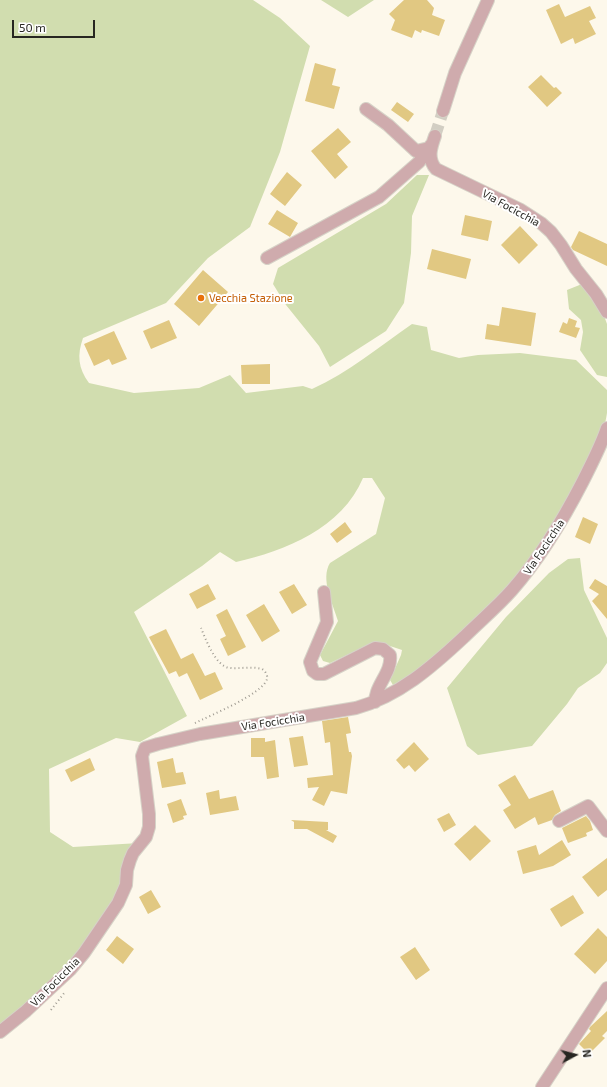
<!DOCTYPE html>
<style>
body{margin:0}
#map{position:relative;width:607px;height:1087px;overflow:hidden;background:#fdf8eb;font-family:"Exo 2",sans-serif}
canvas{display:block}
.north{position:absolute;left:555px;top:1035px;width:40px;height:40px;-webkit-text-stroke:3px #fff;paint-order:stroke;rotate:83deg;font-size:11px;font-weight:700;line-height:16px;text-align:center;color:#272621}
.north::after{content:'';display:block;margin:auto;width:14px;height:18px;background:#272621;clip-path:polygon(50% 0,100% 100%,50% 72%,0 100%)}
.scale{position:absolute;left:12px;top:20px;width:83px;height:18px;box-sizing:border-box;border:2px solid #272621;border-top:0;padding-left:5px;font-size:12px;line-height:14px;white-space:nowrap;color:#272621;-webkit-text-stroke:3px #fff;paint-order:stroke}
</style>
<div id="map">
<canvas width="607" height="1087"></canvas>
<div class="north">N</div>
<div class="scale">50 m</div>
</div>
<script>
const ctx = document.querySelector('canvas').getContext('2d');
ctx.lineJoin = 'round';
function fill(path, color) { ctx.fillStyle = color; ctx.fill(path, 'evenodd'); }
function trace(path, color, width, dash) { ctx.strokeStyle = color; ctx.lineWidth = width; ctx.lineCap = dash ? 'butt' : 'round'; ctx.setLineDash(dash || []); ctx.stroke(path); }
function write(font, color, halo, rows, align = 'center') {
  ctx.font = font + ' "Exo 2",sans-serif'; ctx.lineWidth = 4; ctx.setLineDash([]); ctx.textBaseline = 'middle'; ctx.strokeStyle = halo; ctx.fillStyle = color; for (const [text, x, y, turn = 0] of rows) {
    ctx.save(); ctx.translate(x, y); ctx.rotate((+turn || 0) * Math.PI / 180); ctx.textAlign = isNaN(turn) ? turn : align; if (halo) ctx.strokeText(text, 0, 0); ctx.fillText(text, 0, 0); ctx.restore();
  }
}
fill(new Path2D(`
 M0,0H253L280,18L310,46L280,152L250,227L208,258L166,303L83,338C77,355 78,368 89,383L134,393L199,388L230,375L246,393L303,386L312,389C348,373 380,346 412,324L427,327L431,350L459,358L478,355L520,353L576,360L607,390V413L605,424L562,512L538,550L492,604L426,665L393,685L390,680L401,655L402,650L384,644L368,645L330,663L323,661L320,655L338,621C333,604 320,579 330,563L376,534L385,498L372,478H363C342,528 285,551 236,562L220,552L202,566L134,612L187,716L140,742L116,738L49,769L50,832L73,847L139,843L122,890L65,970L0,1028Z
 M321,0H374L348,17Z
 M417,175H429L412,216L411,253L404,303L386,331L330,367L319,346L286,305L273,284L278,268L386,204Z
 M582,284L603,313L607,324V377L597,375L580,350L583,332L581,320L569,309L567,290Z
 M580,558L584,590L607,638V663L600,673L578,688L567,704L532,746L478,755L467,746L447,688L506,617L549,573L568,559Z`), '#d1ddaf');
fill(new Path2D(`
 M404,0H427L434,8L432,15L445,20L439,36L422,30L421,33L415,30L412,38L391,30L395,20L389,14Z
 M559,4L565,17L590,6L596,18L589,21L596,34L575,44L573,38L561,44L546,10Z
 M315,63L336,69L332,85L340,87L334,109L305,101Z
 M541,75L554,88L556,87L562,93L547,107L528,87Z
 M397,102L414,114L408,122L391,110Z
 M338,128L351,142L337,154L348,167L335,179L311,151Z
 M287,172L302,185L285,206L270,194Z
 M277,210L298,223L290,237L268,224Z
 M465,215L492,221L488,241L461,235Z
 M520,226L538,245L519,264L501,245Z
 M579,231L607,244V266L573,250L571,247Z
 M432,249L471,259L466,279L427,269Z
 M203,270L228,292L199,326L174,304Z
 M502,307L536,313L531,346L485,339L487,324L499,326Z
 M569,318L577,321L575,327L580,328L576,338L559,332L563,322L567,324Z
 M169,320L177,338L151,349L143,331Z
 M114,331L127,359L112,365L109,359L94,366L84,344Z
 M270,364V384H242L241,365Z
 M583,517L598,524L590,544L575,537Z
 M345,522L352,532L337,543L330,534Z
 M595,579L607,586V619L592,601L599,594L589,588Z
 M208,584L216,599L197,609L189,594Z
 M294,584L307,605L292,614L279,592Z
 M264,604L280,631L262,642L246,615Z
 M227,609L246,647L228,656L220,639L226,636L216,615Z
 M166,629L181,659L193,653L205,676L215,672L223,689L200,700L187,673L179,677L176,671L169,674L149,637Z
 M348,717L351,733L346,734L349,752H351L352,756L347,794L331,791L324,806L312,800L319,787L308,788L307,778L333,775L330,742L325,743L322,721Z
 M303,736L308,765L294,767L289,738Z
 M251,738H265V742L275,740L279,777L267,779L264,757H251Z
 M414,742L429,759L415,772L409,765L404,769L396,760Z
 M90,758L95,770L71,782L65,770Z
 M173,758L176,773L183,772L186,784L162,788L157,762Z
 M515,775L529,799L553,790L561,811L555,815L552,820L538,825L535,817L515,829L503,810L511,805L498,785Z
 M219,790L220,799L236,796L239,810L210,815L206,793Z
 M181,799L187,815L183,816L184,819L173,823L167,804Z
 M449,813L456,825L444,832L437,819Z
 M586,816L590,821L593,830L586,833L587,836L568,843L562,828Z
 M291,820L328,822V830H326L337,836L333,843L307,829H294V822Z
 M475,825L491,841L470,861L454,844Z
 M562,840L571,855L553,866L523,874L517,851L536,845L539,855Z
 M607,858V890L598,897L582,877Z
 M151,890L161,907L148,914L139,897Z
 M573,895L584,913L561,927L550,909Z
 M598,928L607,937V961L595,974L574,954Z
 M117,936L134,949L123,964L106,950Z
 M415,947L430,970L416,980L400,957Z
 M607,1011V1031L602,1036L605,1038L589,1054L579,1044L591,1031L589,1029L590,1027Z`), '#e1c882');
trace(new Path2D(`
 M435,136L443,111`), '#d2cec3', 12, [12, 6]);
const minor = new Path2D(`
 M366,109L388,125L416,151L429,148
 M443,111L455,73L488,0
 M435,136C431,147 427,159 436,169L521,210L541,223L551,232L561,245L576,269L596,294L607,312
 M267,258L379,197L419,162L431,145
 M324,592L327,622L310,662L313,671L317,674H324L375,648L383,649L390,655C392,669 381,680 377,692C376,695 375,699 375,702
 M559,821L588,806L607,831
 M0,1032L26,1011L70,970L84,953L118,903L126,885L127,870L130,860L133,853L146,837L149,827V814L142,756L145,748L158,744L200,734L356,708C399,696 432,667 464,637C480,621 497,607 512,590C541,557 563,520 583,481C592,463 601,446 607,428
 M542,1087L607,988`);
trace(minor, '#d6d2c7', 14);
trace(new Path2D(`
 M195,723C209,716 263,694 267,679C268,675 265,671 262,669C251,666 240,669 230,668C216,667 206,640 201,628
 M51,1010L65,992`), '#a09c93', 2, [1, 3]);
trace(minor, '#cfabad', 12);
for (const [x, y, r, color] of [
 [201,298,4,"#e8710a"]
]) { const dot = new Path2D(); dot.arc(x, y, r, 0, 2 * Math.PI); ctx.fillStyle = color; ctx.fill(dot); trace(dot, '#fff', 1.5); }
write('11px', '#272621', '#fff', [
 ["Via Focicchia",511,208,29],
 ["Via Focicchia",544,547,-56],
 ["Via Focicchia",273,722,-9],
 ["Via Focicchia",55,982,-45]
]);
write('11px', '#c56008', '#fff', [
 ["Vecchia Stazione",209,298]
], 'left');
</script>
